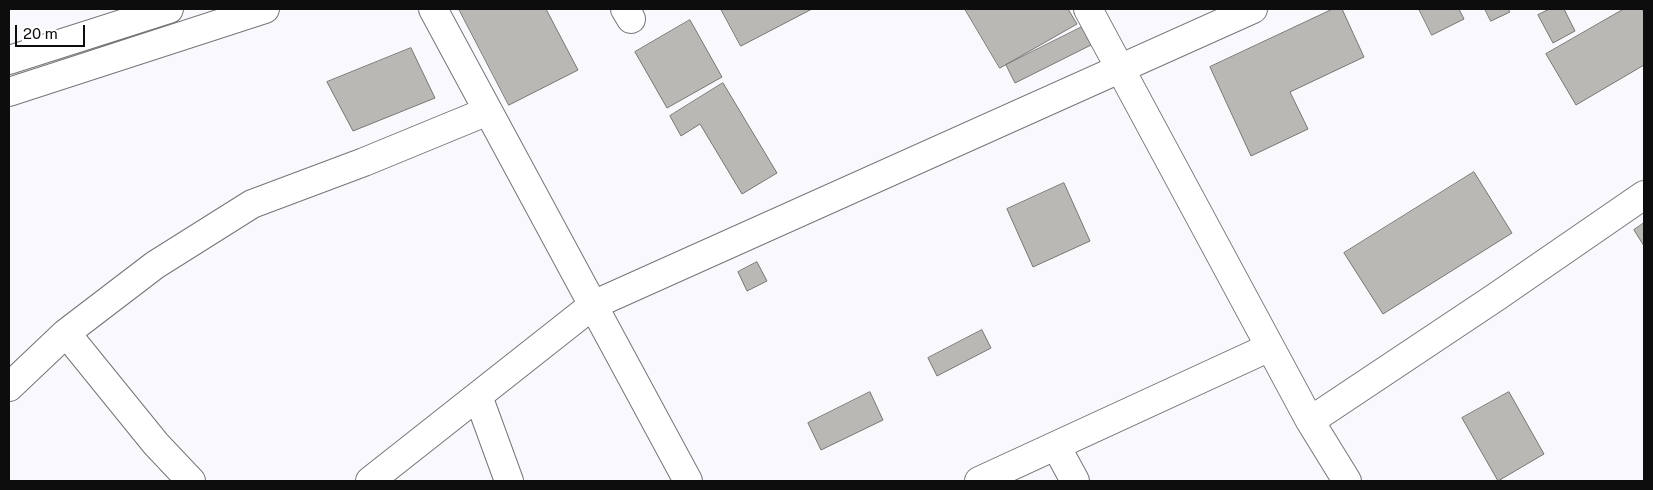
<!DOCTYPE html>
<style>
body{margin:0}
#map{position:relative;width:1653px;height:490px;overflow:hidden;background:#f9f9fd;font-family:"Public Sans",sans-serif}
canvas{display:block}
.frame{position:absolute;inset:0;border:10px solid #0d0d0e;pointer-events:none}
.scale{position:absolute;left:15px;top:25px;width:70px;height:22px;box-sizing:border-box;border:2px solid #0d0d0e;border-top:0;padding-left:6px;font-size:15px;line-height:18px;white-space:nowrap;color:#0d0d0e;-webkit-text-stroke:4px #fff;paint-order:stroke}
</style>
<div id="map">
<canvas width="1653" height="490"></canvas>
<div class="frame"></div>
<div class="scale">20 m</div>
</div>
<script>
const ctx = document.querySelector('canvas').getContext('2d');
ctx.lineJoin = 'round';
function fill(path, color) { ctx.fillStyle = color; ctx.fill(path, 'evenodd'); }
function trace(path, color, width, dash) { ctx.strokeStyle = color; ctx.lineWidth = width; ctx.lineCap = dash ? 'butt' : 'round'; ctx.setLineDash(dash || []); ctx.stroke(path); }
const building = new Path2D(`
 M459,9H546L578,70L509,105Z
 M721,9H812L741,46Z
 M965,9H1068L1077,24L1000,68Z
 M1333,9H1342L1364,57L1290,92L1308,129L1251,156L1210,67Z
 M1419,9H1459L1464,19L1432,35Z
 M1485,9H1508L1510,12L1491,21Z
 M1550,9H1564L1575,31L1553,43L1538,15Z
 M1624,9H1642L1644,12V65L1576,105L1546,54Z
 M690,20L722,77L667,108L635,52Z
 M1088,24L1097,42L1015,83L1006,65Z
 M411,48L435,98L353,131L327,82Z
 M723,83L777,173L742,194L700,124L681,136L670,116Z
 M1474,172L1512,233L1383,314L1344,253Z
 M1064,183L1090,241L1033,267L1007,209Z
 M1644,223V246L1634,230Z
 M757,262L767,281L747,291L738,272Z
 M982,330L991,348L937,376L928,358Z
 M870,392L883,420L821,450L808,423Z
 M1509,392L1544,454L1498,481L1462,418Z`);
fill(building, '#bab8b5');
trace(building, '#787673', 1);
const minor = new Path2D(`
 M433,9L688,481
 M625,9L631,19
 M1088,9L1310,421L1347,481
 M66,333L156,444L191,481
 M9,387L66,333L155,265L252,204L364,162L488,111
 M478,396L509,481
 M1310,421L1496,297L1644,195
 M1056,446L1075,481
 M370,481L593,305L1253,9
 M979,481L1270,347`);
const major = new Path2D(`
 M9,60L169,9
 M9,92L265,9`);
trace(minor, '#757579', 30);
trace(major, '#757579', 30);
trace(minor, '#fff', 28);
trace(major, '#fff', 28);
</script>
